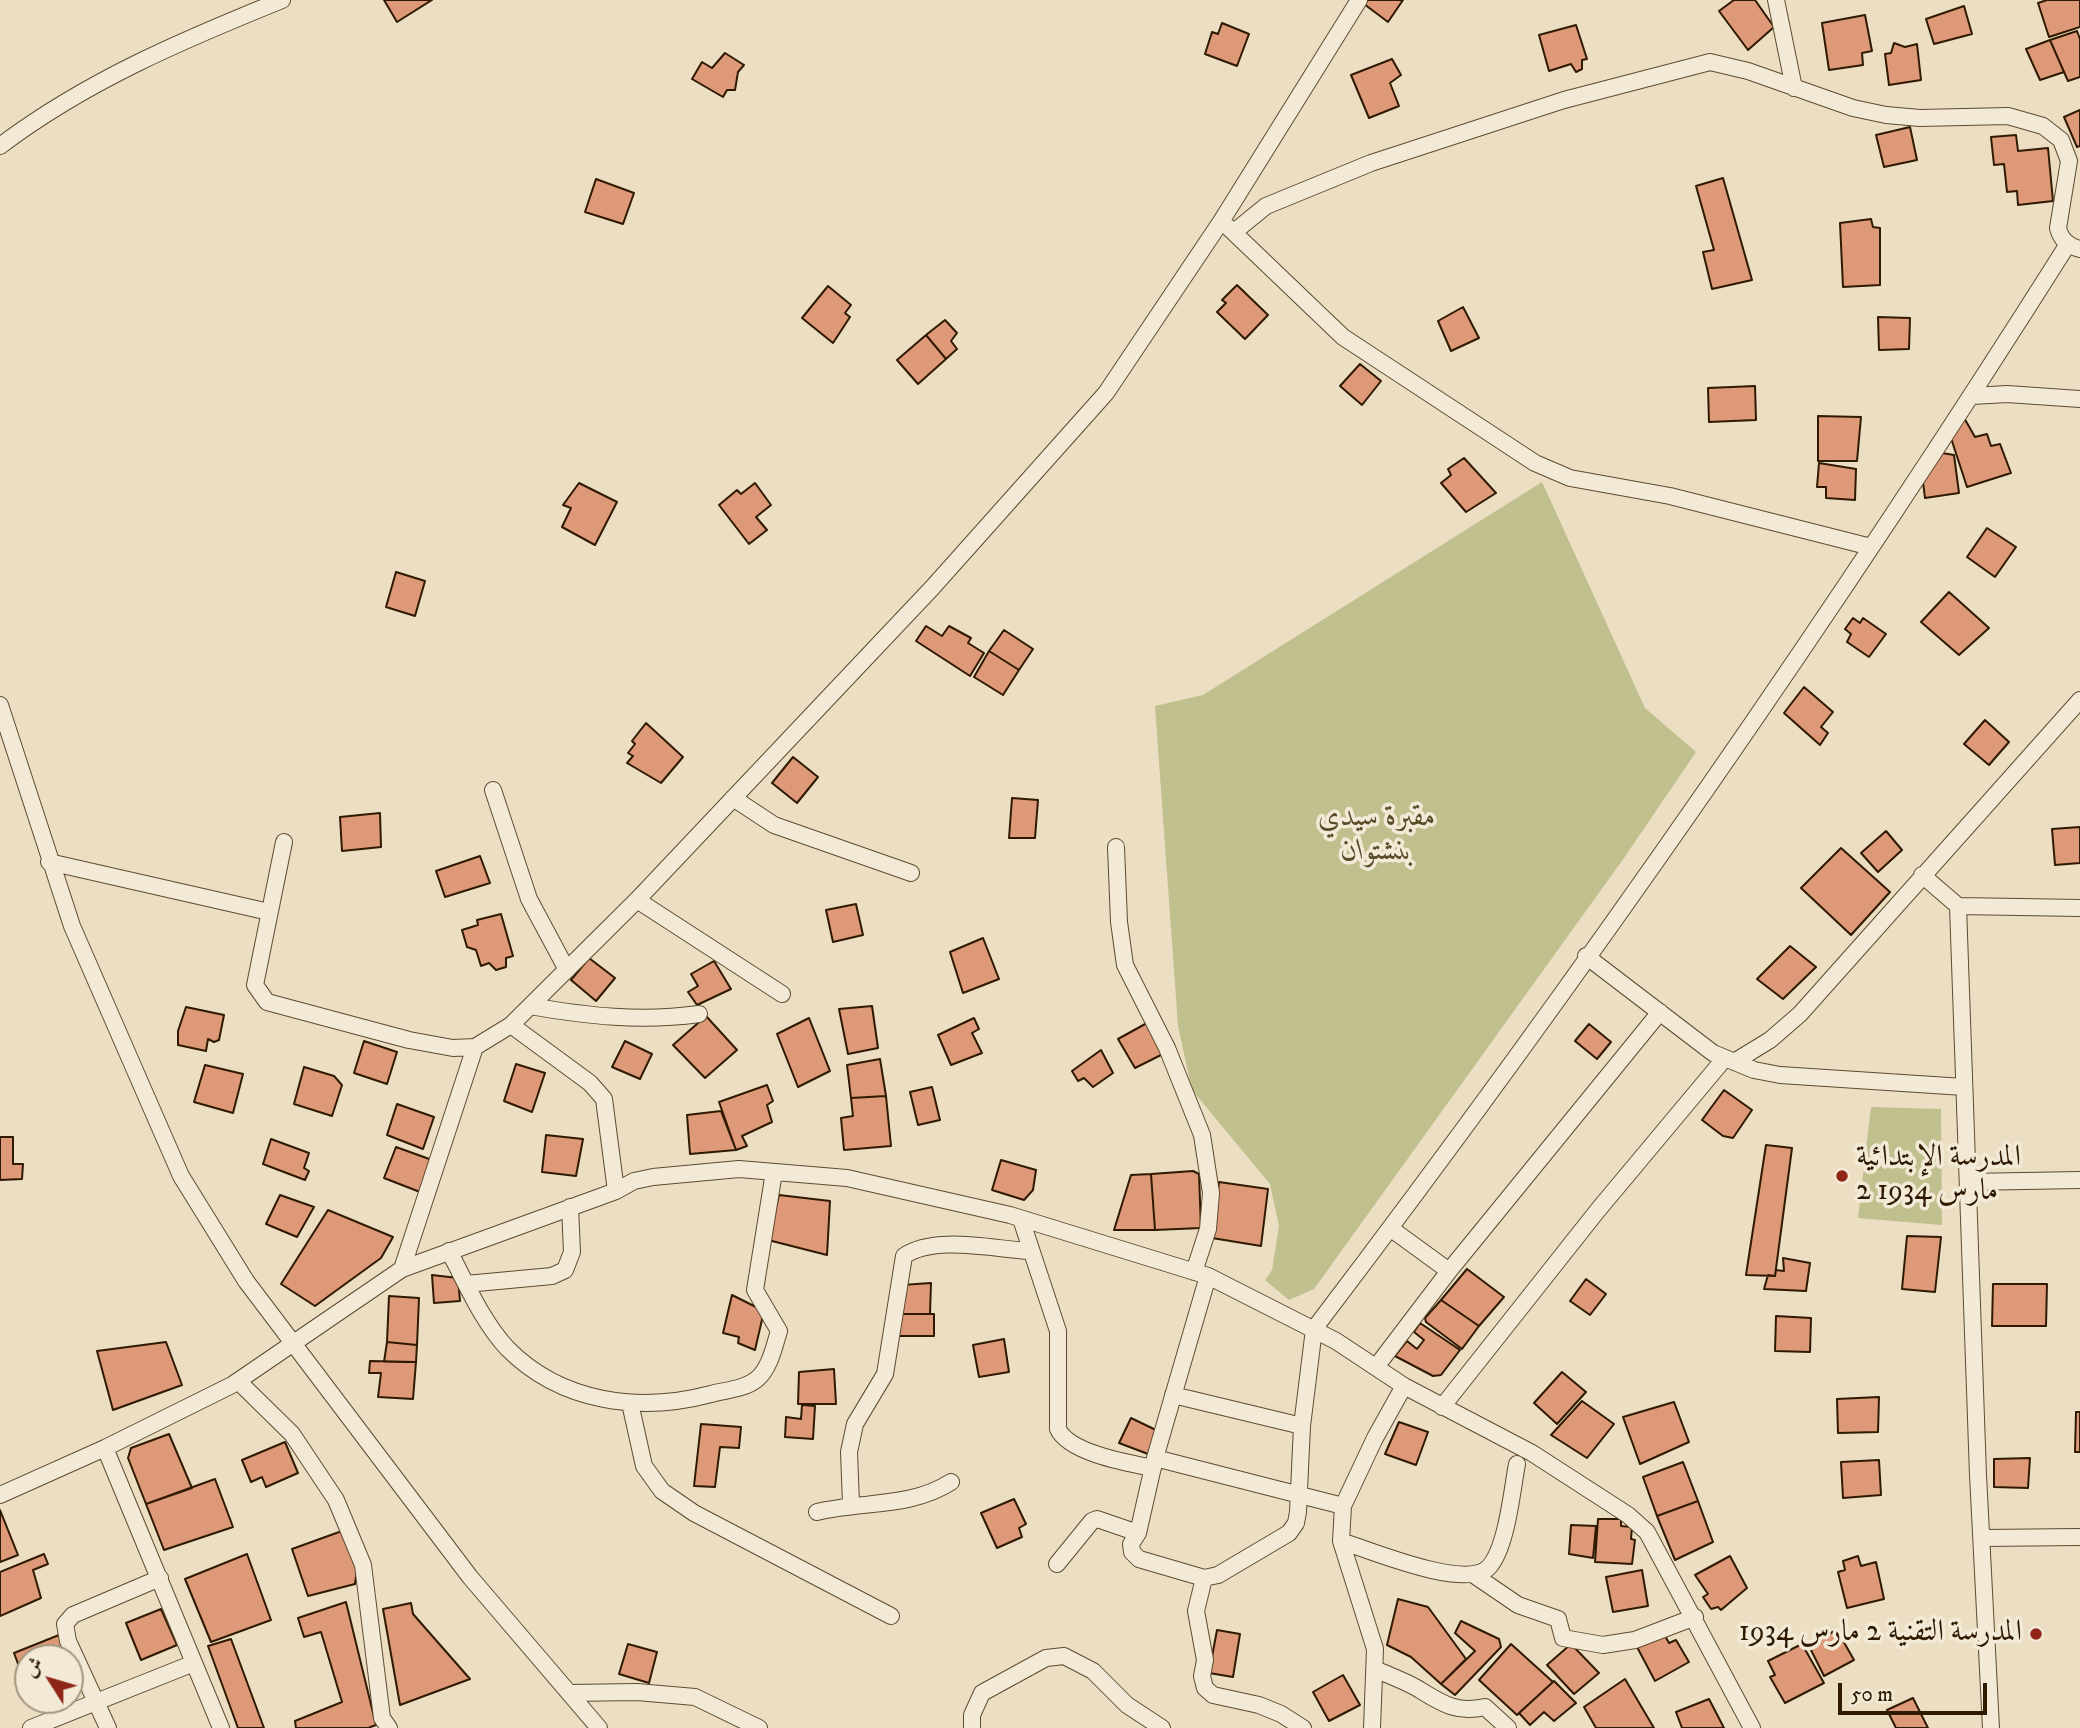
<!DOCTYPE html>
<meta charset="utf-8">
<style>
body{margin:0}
#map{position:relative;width:2080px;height:1728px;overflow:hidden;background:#ebdec2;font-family:"IM FELL DW Pica",Amiri,serif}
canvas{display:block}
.north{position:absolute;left:14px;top:1644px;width:70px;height:70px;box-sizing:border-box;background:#f2ead7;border:2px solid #a49781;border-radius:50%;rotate:307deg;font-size:19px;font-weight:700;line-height:28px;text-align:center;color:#2f1a00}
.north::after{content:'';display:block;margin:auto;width:24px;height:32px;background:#8f2418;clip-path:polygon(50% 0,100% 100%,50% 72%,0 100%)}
.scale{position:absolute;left:1838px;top:1683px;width:149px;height:32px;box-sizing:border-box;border:4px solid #2f1a00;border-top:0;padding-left:9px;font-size:21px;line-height:24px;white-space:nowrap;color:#2f1a00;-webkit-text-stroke:5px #f2ead7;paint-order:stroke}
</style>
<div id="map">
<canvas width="2080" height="1728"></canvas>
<div class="north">ش</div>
<div class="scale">50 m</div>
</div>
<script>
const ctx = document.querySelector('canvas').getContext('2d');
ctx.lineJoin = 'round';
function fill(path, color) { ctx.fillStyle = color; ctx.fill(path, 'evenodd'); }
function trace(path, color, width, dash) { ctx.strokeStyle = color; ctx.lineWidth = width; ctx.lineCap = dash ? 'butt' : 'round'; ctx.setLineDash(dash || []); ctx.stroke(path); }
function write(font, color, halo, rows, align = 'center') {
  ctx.font = font + ' "IM FELL DW Pica",Amiri,serif'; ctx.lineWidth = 7; ctx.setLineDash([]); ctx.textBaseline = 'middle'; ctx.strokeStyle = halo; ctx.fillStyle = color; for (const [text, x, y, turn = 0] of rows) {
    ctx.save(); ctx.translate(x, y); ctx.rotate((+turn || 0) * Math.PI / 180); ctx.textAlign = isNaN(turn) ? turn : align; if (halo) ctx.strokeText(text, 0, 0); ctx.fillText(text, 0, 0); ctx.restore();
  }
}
fill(new Path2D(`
 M1542,482L1645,708L1696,752L1624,858L1314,1289L1289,1300L1265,1280L1272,1270L1279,1226L1270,1184L1192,1090L1178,1026L1155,706L1203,695Z
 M1871,1107L1941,1109L1942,1225L1858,1218Z`), '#c0bf8e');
const building = new Path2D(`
 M384,0H432L397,22Z
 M1367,0H1403L1388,22L1364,4Z
 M1734,0H1755L1774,27L1748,50L1719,11Z
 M2047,0H2080V27L2049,37L2038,3Z
 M1964,6L1972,34L1934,44L1926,19Z
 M1865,15L1872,51L1862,53L1863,65L1829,70L1822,23Z
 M1222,23L1249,34L1237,66L1205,54L1212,32L1218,34Z
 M1576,25L1587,59L1582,60V69L1576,72L1571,64L1549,71L1539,35Z
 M2077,31L2080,39V77L2068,81L2050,40Z
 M2050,40L2064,72L2040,80L2026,49Z
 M1894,43L1905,47L1917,44L1921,80L1889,85L1885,54L1891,53Z
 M725,53L744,65L738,72L735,90H727L723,97L692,79L702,62L712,68Z
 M1392,59L1401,75L1390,83L1399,106L1369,118L1351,75Z
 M2080,110V146L2077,147L2064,117Z
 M1910,127L1917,160L1884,167L1876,135Z
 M2016,135L2018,151L2048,148L2053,201L2018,205L2017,191L2007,192L2004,164L1994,165L1991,137Z
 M1723,178L1752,280L1712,289L1703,252L1714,250L1696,186Z
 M596,179L634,193L623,224L585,212Z
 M1871,219L1873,227L1880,228V285L1843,287L1840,223Z
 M1237,285L1268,315L1245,339L1217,312L1226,303L1222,300Z
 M828,286L851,305L845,313L850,317L833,343L802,318Z
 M1463,307L1479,338L1451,351L1438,321Z
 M1878,317L1910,318L1909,349L1879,350Z
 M945,320L957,333L951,341L957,349L946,359L926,335Z
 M926,335L946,359L918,384L897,360Z
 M1360,364L1381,381L1362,405L1340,386Z
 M1755,386L1756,420L1709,422L1708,388Z
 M1818,416L1861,417L1857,461H1818Z
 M1963,416L1975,437L1987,434L1991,446L2000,444L2011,473L1967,487L1950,435Z
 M1942,453L1954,455L1959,493L1925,498L1923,482Z
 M1464,458L1496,493L1466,512L1441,483L1451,475L1448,469Z
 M1819,463L1856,469L1855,500L1826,498V487H1817Z
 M579,483L617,502L595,545L562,527L571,508L563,505Z
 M755,483L771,505L756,517L767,530L749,544L719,505L737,490L741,494Z
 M1987,528L2016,547L1995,577L1967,557Z
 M396,572L425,581L415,616L386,607Z
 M1949,592L1989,628L1959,655L1921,622Z
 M1853,618L1860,623L1863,618L1886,634L1869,657L1847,642L1851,634L1845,629Z
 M926,626L942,636L949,626L971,638L968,643L984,653L970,676L916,641Z
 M1004,630L1033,649L1019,670L989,651Z
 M989,651L1019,670L1003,695L974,677Z
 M1804,687L1833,712L1821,727L1828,733L1820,745L1784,713Z
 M1985,720L2009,742L1989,765L1964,744Z
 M646,723L683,757L661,783L627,763L633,756L628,753L635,744L632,741Z
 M793,757L818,777L797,803L772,783Z
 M1012,798L1038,800L1035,838H1009Z
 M380,813L381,847L342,851L340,817Z
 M2080,827V863L2055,865L2052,829Z
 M1886,831L1902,850L1878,872L1861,853Z
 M1841,848L1890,892L1851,935L1801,888Z
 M480,856L490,883L445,897L436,871Z
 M856,904L863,935L833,942L826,910Z
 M501,914L513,956L506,958V967L496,970L489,963L481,966L476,950L467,947L462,930L478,925L477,920Z
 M983,938L999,979L963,993L950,952Z
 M1790,946L1816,967L1783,999L1757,979Z
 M589,958L615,978L596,1001L571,980Z
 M714,961L731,989L697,1005L688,992L698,986L691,974Z
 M872,1006L878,1048L848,1054L839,1009Z
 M186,1007L224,1015L219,1040L214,1042L208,1039L206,1051L178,1045V1031Z
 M706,1016L737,1050L705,1078L673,1045Z
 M809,1018L830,1071L798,1087L777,1034Z
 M974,1018L979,1029L972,1033L982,1053L951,1065L938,1035Z
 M1147,1023L1163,1054L1135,1068L1118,1039Z
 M1589,1024L1611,1042L1597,1059L1575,1041Z
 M364,1041L397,1052L387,1084L354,1073Z
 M625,1041L652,1054L640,1079L612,1067Z
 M1101,1050L1113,1073L1093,1087L1084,1078L1078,1081L1072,1071Z
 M880,1059L886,1096L851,1098L847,1065Z
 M516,1064L545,1073L532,1112L504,1101Z
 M205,1065L243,1074L233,1113L194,1102Z
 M304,1067L334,1076L342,1085L332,1116L294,1104Z
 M767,1085L773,1101L767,1105L772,1122L742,1136L747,1146L736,1150L719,1102Z
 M932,1087L940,1120L918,1125L910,1092Z
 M1724,1090L1752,1110L1733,1138L1723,1136L1702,1120Z
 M886,1096L891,1146L844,1150L841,1118L853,1116L851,1098Z
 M397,1104L434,1117L423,1149L387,1135Z
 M721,1111L736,1150L690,1154L687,1115Z
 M546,1135L583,1139L576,1176L542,1172Z
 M0,1137H13V1164H23L22,1179L0,1180Z
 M271,1139L309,1153L304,1168L309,1171L305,1180L263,1164Z
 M1766,1145L1792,1148L1775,1276L1746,1275Z
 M396,1147L432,1160L420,1192L384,1178Z
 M1001,1160L1036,1170L1033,1190L1024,1200L992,1190Z
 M1193,1171L1199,1174L1201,1228L1155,1230L1151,1174Z
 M1151,1174L1155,1230H1114L1131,1175Z
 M1219,1182L1268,1189L1261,1246L1212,1238Z
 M280,1195L314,1207L297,1237L266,1224Z
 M779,1195L830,1201L827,1255L768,1240Z
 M328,1210L393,1237L381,1258L315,1306L281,1284Z
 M1907,1236L1941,1237L1935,1292L1902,1289Z
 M1783,1258L1810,1263L1806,1291L1764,1289L1768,1275L1775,1276L1776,1270L1784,1271Z
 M1467,1269L1504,1297L1479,1326L1441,1300Z
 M432,1275L458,1278L460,1301L434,1303Z
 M1586,1279L1606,1294L1590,1315L1570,1301Z
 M931,1283L930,1314H900L902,1285Z
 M1993,1284H2047L2046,1326H1992Z
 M732,1295L764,1311L755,1350L738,1343L739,1337L723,1333Z
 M389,1296L419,1298L417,1345L387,1342Z
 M1441,1300L1479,1326L1462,1349L1426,1322L1425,1318Z
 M900,1314H934V1336H898Z
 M1776,1316L1811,1318L1810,1352L1775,1351Z
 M1420,1323L1460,1350L1441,1375L1433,1376L1395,1356L1407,1341L1417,1349L1424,1340L1414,1332Z
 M1004,1339L1009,1372L979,1377L973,1345Z
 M166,1342L182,1385L113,1410L97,1351Z
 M387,1342L417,1345L416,1362H384Z
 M370,1361L416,1362L413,1399L378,1397L381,1373H369Z
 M834,1369L836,1404H798L799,1372Z
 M1562,1372L1586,1392L1557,1424L1534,1403Z
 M1879,1397L1878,1432L1838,1433L1837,1399Z
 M1582,1401L1614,1424L1587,1458L1551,1435Z
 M1674,1402L1689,1442L1640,1464L1623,1417Z
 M802,1405L815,1406L813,1439L785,1437L786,1417L801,1419Z
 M2076,1412H2080V1452H2075Z
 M1131,1418L1158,1431L1148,1454L1119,1443Z
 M1399,1422L1428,1432L1416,1465L1385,1454Z
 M701,1424L741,1427L739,1448L720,1447L715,1487L694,1486Z
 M169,1434L192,1488L146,1504L128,1458L131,1448Z
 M285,1442L298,1473L266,1487L262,1477L251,1482L242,1460Z
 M2030,1458L2028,1488L1994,1487V1459Z
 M1879,1460L1881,1495L1843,1498L1841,1462Z
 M1683,1462L1698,1501L1657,1516L1643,1477Z
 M215,1479L233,1527L164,1550L146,1504Z
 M1014,1499L1026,1524L1019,1528L1022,1537L997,1548L981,1513Z
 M1698,1501L1713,1542L1675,1560L1657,1516Z
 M0,1510L18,1555L0,1562Z
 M1598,1519H1621V1526L1632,1527L1631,1539L1635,1540L1632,1564L1595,1562Z
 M1571,1525L1596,1526L1593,1558L1569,1554Z
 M342,1531L357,1570L355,1584L308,1596L292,1549Z
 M44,1554L48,1564L33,1570L41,1598L0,1616V1572Z
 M247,1554L271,1620L211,1642L185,1579Z
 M1730,1556L1747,1588L1721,1610L1718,1607L1711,1609L1703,1597L1708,1594L1695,1575Z
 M1858,1556L1861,1566L1876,1562L1884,1599L1847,1608L1838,1572L1845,1570L1843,1561Z
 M1642,1570L1648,1606L1613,1612L1606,1577Z
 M1398,1599L1428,1607L1466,1659L1441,1684L1411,1657L1387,1645Z
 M346,1602L376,1725L368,1728H296L295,1721L342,1702L321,1632L304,1637L298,1618Z
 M411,1603L413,1614L470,1679L400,1705L383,1609Z
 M161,1609L177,1645L141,1660L126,1623Z
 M1461,1621L1499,1639L1501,1647L1455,1695L1441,1684L1475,1651L1455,1633Z
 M1217,1630L1240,1634L1233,1677L1209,1673Z
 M1837,1630L1854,1660L1824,1676L1808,1644Z
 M1664,1634L1669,1643L1676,1640L1689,1662L1655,1681L1637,1647Z
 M59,1635L65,1647L47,1655L48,1658H28V1678L24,1680L14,1653Z
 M231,1639L264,1728H238L208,1646Z
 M628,1644L657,1652L649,1683L619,1674Z
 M1511,1644L1553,1682L1517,1715L1479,1680Z
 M1571,1644L1599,1673L1574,1694L1547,1665Z
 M1802,1644L1824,1683L1785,1703L1770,1677L1775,1675L1768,1661Z
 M1343,1675L1360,1705L1329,1721L1313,1692Z
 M1625,1679L1654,1728H1596L1584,1707Z
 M1554,1681L1576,1703L1554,1721L1544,1712L1530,1725L1519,1713Z
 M1913,1698L1928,1728H1896L1887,1710Z
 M1709,1699L1724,1728H1682L1676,1712Z`);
fill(building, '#dd9978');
trace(building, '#2f1a00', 2);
const street = new Path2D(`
 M1776,0L1794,88
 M0,146C86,81 183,40 282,0
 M1228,227L1343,337L1535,463L1570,478L1670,496L1871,547
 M1234,232L1266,206L1371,163L1564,100L1710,62L1748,71L1853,108L1886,115L1920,118L2008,116L2043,126L2061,140L2069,161L2058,228C2061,240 2068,246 2080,249
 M1972,396L2007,394L2080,399
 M0,705L72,926L181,1176L246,1281L470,1577L599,1728
 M493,790L529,899L567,970
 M733,798L774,825L911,873
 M284,842L255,985L267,1002L409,1040L453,1048L475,1047L511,1025L637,900L932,588L1106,393L1222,220L1359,0
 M1116,847L1119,922L1125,965L1167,1048L1202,1135L1211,1193L1208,1229L1194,1272
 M49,862L269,912
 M1922,875L1958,906L1978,1475L1991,1728
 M637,900L782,994
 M1958,906L2080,908
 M1586,956L1713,1053L1754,1070L1780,1075L1964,1087
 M530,1006C587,1016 641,1022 699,1014
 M511,1025L590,1083L604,1099L616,1191
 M1734,1062L1770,1040L1800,1014L2080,700
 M1968,1182L2080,1180
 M1021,1219L1058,1331V1429C1069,1453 1128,1463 1153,1468
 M1390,1228L1449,1271
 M449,1251C466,1283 482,1321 507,1348C561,1403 640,1413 711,1394C726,1390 745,1389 757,1379C770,1368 774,1347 779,1331L755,1290L774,1172
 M402,1269L475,1047
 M466,1284L552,1276L565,1270L572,1252L570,1207
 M1376,1367L1449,1271L1660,1012
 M238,1381L292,1434L336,1500L363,1565L382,1718L389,1728
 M1404,1386L1375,1438L1343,1506L1341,1541C1369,1550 1467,1591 1489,1567C1507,1547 1512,1490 1517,1464
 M1173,1395L1302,1426
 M630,1403L644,1466L662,1491L694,1513L891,1616
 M1442,1407L1598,1210L1725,1058
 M105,1448L221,1728
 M1155,1458L1343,1506
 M0,1495L105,1448L232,1385L402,1269L616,1191L634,1181L653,1177L739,1169L847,1178L1010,1215L1208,1276L1336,1341L1404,1386L1532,1453L1628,1515L1647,1532L1752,1728
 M851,1504L849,1452L855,1424L885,1374L904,1256C934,1235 993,1249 1029,1251
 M817,1512C863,1501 910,1508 951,1482
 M1138,1533L1155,1458L1208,1276
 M1982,1538L2080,1537
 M1341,1541L1375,1649L1372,1728
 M1057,1564L1092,1521L1097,1519L1138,1533L1131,1544L1132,1552L1139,1559L1204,1578L1218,1575L1289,1533L1296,1523L1298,1512L1302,1426L1314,1329C1580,979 1833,616 2068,244
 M1474,1575L1518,1605L1558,1619L1563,1638L1603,1645L1635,1640L1695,1617
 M1204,1578L1196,1611L1205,1660L1202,1676L1205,1688L1213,1695L1259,1705L1281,1714L1303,1728
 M1375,1669C1388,1675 1402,1680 1415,1687C1440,1702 1455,1714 1485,1707L1508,1728
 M569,1693L637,1692L695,1697L759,1728
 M31,1728L194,1663
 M108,1728L68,1641L65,1624L73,1615L160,1578
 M972,1728V1715L982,1693L1046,1658L1064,1656L1093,1671L1127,1705L1162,1728`);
trace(street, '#5e4b30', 18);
trace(street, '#f2ead7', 16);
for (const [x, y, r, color] of [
 [1842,1176,7,"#8f2418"],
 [2036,1634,7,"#8f2418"]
]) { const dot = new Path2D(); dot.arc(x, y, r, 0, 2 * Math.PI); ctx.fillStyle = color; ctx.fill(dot); trace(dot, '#f2ead7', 2.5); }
write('italic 30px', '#5a4c2b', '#f2ead7', [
 ["مقبرة سيدي",1377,819],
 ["بنشتوان",1377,853]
]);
write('30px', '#2f1a00', '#f2ead7', [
 ["المدرسة الإبتدائية",1856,1159],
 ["2 مارس 1934",1856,1193],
 ["المدرسة التقنية 2 مارس 1934",2022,1634,"right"]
], 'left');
</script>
